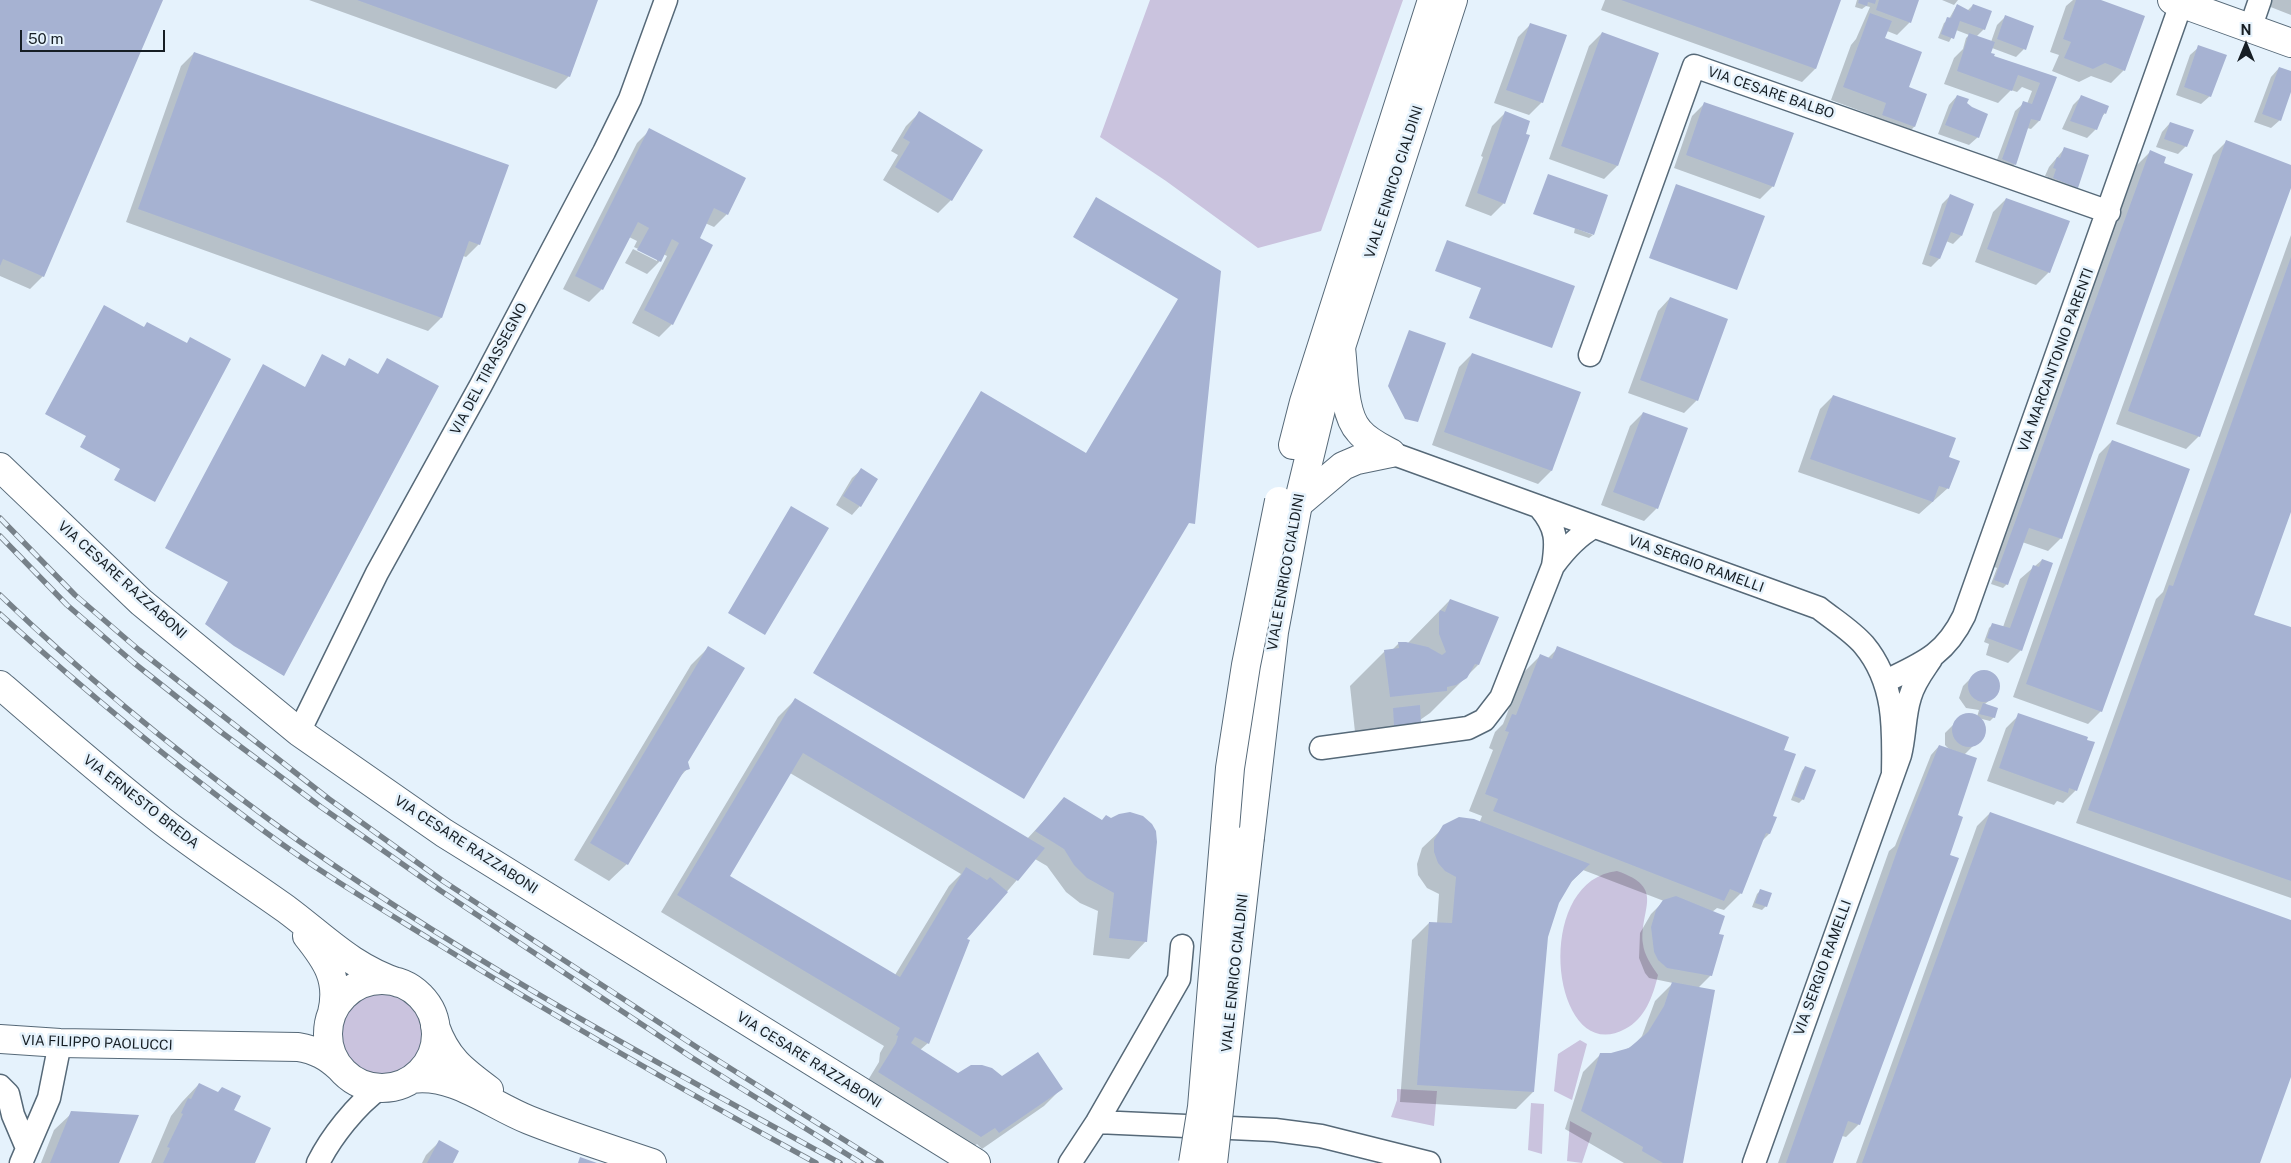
<!DOCTYPE html>
<style>
body{margin:0}
#map{position:relative;width:2291px;height:1163px;overflow:hidden;background:#e5f2fc;font-family:"Public Sans",sans-serif}
canvas{display:block}
.north{position:absolute;left:2221px;top:20px;width:50px;height:50px;-webkit-text-stroke:4px #e5f2fc;paint-order:stroke;rotate:0deg;font-size:14px;font-weight:700;line-height:20px;text-align:center;color:#161e24}
.north::after{content:'';display:block;margin:auto;width:18px;height:22px;background:#161e24;clip-path:polygon(50% 0,100% 100%,50% 72%,0 100%)}
.scale{position:absolute;left:20px;top:30px;width:145px;height:22px;box-sizing:border-box;border:2px solid #161e24;border-top:0;padding-left:6px;font-size:15px;line-height:18px;white-space:nowrap;color:#161e24;-webkit-text-stroke:4px #e5f2fc;paint-order:stroke}
</style>
<div id="map">
<canvas width="2291" height="1163"></canvas>
<div class="north">N</div>
<div class="scale">50 m</div>
</div>
<script>
const ctx = document.querySelector('canvas').getContext('2d');
ctx.lineJoin = 'round';
function fill(path, color) { ctx.fillStyle = color; ctx.fill(path, 'evenodd'); }
function trace(path, color, width, dash) { ctx.strokeStyle = color; ctx.lineWidth = width; ctx.lineCap = dash ? 'butt' : 'round'; ctx.setLineDash(dash || []); ctx.stroke(path); }
function write(font, color, halo, rows, align = 'center') {
  ctx.font = font + ' "Public Sans",sans-serif'; ctx.lineWidth = 5; ctx.setLineDash([]); ctx.textBaseline = 'middle'; ctx.strokeStyle = halo; ctx.fillStyle = color; for (const [text, x, y, turn = 0] of rows) {
    ctx.save(); ctx.translate(x, y); ctx.rotate((+turn || 0) * Math.PI / 180); ctx.textAlign = isNaN(turn) ? turn : align; if (halo) ctx.strokeText(text, 0, 0); ctx.fillText(text, 0, 0); ctx.restore();
  }
}
fill(new Path2D(`
 M1150,0H1403L1321,231L1258,248L1166,181L1100,137Z
 M1617,871C1667,888 1639,909 1643,944C1644,955 1652,966 1658,975C1653,996 1645,1019 1625,1029C1552,1069 1530,881 1617,871Z
 M338 1034a44 44 0 1 1 88 0a44 44 0 1 1-88 0Z
 M1580,1040L1587,1044L1572,1100L1554,1091L1558,1054Z
 M1397,1089L1437,1091L1434,1126L1391,1117L1397,1100Z
 M1531,1103L1544,1104L1542,1154L1528,1150Z
 M1570,1121L1592,1133L1582,1163L1567,1161Z`), '#cac3de');
fill(new Path2D(`
 M0,0H162L43,276L30,289L0,276Z
 M309,0H596L569,76L556,89Z
 M1605,0H1839L1815,69L1802,82L1601,10Z
 M1857,0H1918L1910,22L1897,35L1887,31L1884,39L1907,88L1925,95L1914,127L1901,140L1869,128L1874,116L1831,100L1851,45L1856,39L1870,7L1866,6L1862,9L1855,7Z
 M1942,0H1958L1954,5Z
 M2073,0H2097L2124,70L2111,83L2091,76L2079,82L2052,71L2059,55L2050,52L2066,6Z
 M2270,0H2291V15L2268,6Z
 M1957,5L1967,11L1973,5L1984,29L1976,37L1991,42L1997,25L2005,17L2024,49L2016,57L1992,48L1990,54L1992,57L2055,78L2039,121L2031,129L2027,128L2015,164L2007,172L1994,168L2015,111L2024,103L2027,104L2032,91L2022,87L2017,92L2011,90L1998,103L1944,84L1954,58L1963,49L1966,38L1969,35L1956,30L1949,42L1938,38L1944,23L1949,19Z
 M1531,24L1542,102L1529,115L1494,103L1518,37Z
 M1602,33L1617,166L1604,179L1549,159L1589,46Z
 M2199,47L2210,96L2201,104L2176,95L2190,55Z
 M194,53L479,244L466,257L463,256L441,318L428,331L126,222L181,66Z
 M2279,68L2291,72V88L2280,120L2271,128L2254,122L2271,77Z
 M1957,96L1971,108L1978,137L1969,145L1938,134L1949,105Z
 M2081,97L2105,113L2100,119L2096,129L2087,138L2062,129L2073,105Z
 M1705,103L1773,186L1760,199L1674,168L1692,116Z
 M919,113L951,200L938,213L883,180L898,155L891,151L906,126Z
 M1505,113L1504,203L1491,216L1465,206L1483,157L1481,156L1492,126Z
 M2170,123L2186,146L2178,154L2156,147L2162,132Z
 M650,130L727,214L714,227L705,223L698,238L711,245L672,324L659,337L632,323L667,256L663,254L660,261L647,274L625,263L633,249L657,261V258L634,247L637,241L629,237L602,289L589,302L563,289L637,143Z
 M2226,142L2291,166V185L2199,436L2186,449L2116,424L2213,155Z
 M2065,148L2077,187L2068,196L2045,187L2048,177L2045,176L2049,167Z
 M2150,152L2061,538L2048,551L2022,542L2007,584L2003,588L1991,584L1997,568L1992,566L2137,165Z
 M1950,196L1961,236L1953,244L1946,241L1939,259L1931,267L1922,264L1942,204Z
 M2006,199L2049,272L2036,285L1975,262L1993,212Z
 M1575,228L1593,235L1589,238L1574,233Z
 M2291,235V508L2253,615L2291,629V898L2076,823L2156,599L2163,592Z
 M1670,298L1697,400L1684,413L1628,393L1658,311Z
 M1472,354L1580,393L1551,471L1538,484L1432,445L1459,367Z
 M1833,396L1947,458L1948,488L1919,514L1798,472L1820,409Z
 M1643,413L1657,508L1644,521L1601,505L1630,426Z
 M2112,441L2101,711L2088,724L2013,697L2099,454Z
 M861,470L860,506L852,515L836,505L852,478Z
 M2042,560L2021,650L2008,663L1986,655L1989,644L1984,642L1989,628L1993,624L2003,627L2020,579Z
 M1450,600L1478,665L1430,713L1420,720V724L1355,732L1350,686L1385,651L1392,650L1399,643H1408Z
 M708,648L687,762L688,768L677,780L627,864L609,881L574,860L691,665Z
 M1558,648L1782,750L1769,834L1761,842L1741,893L1724,910L1717,908L1712,912L1718,934L1711,975L1698,988L1682,1163H1624L1565,1129L1583,1072L1600,1055L1621,1052L1634,1045L1642,1036L1655,1001L1673,983L1649,978L1645,973L1639,958L1640,933L1651,914L1664,901L1583,870L1569,884L1557,902L1546,937L1533,1092L1516,1109L1400,1102L1412,940L1429,923H1437L1439,894L1427,888L1418,875L1417,864L1422,848L1440,831L1479,824L1482,816L1469,811L1493,750L1489,748L1495,732L1503,724L1523,673L1540,656L1547,659Z
 M1982,671L1993,674L1998,679L1997,693L1984,705L1994,717L1990,721L1978,718L1984,724L1983,736L1964,755L1957,814L1859,1124L1846,1137L1842,1136L1832,1163H1778L1889,851L1895,846L1931,755L1939,746L1950,750L1945,745V733L1963,715L1977,717L1979,710L1966,708L1959,698L1963,686L1972,677Z
 M795,700L1027,839L1064,799L1146,941L1129,959L1093,955L1098,911L1080,903L1066,892L1047,866L1035,859L966,939L928,1043L920,1050L958,1074L1061,1089L1044,1106L982,1149L977,1144L963,1154L862,1090L879,1062L880,1053L884,1046L661,912L778,717ZM790,773L961,874L949,886L895,975L728,876Z
 M2019,715L2076,790L2063,803L2057,801L2054,805L1987,781L2006,728Z
 M1805,767L1803,799L1799,803L1791,800L1802,771Z
 M1990,813L2291,921V1073L2258,1163H1856L1977,826Z
 M1761,890L1766,906L1762,910L1752,907L1757,894Z
 M199,1084L233,1110L253,1163H151L171,1116L182,1102Z
 M72,1113L117,1163H41L54,1130Z
 M439,1142L451,1163H422L426,1155Z`), '#0003');
fill(new Path2D(`
 M0,0H163L44,277L3,259L0,266Z
 M357,0H598L570,77Z
 M1621,0H1841L1816,69Z
 M1859,0H1876L1875,4L1868,2L1867,6L1858,3Z
 M1879,0H1919L1911,23L1876,10Z
 M2076,0H2101L2145,16L2125,71L2105,63L2093,69L2064,58L2071,42L2063,39Z
 M1957,4L1970,11L1973,4L1992,11L1985,30L1960,21L1954,39L1941,34L1947,17L1951,18Z
 M1870,13L1892,21L1885,38L1922,52L1909,87L1927,94L1915,127L1882,115L1886,103L1843,87Z
 M2005,15L2034,26L2026,50L1997,39Z
 M1530,23L1567,35L1543,103L1506,90Z
 M1602,32L1659,53L1618,166L1561,146Z
 M1969,33L1995,42L1991,53L1995,54L1994,56L2057,77L2040,121L2031,119L2016,165L2002,159L2023,101L2032,104L2040,83L2018,75L2012,91L1957,71Z
 M2198,45L2227,55L2211,97L2184,87Z
 M194,52L509,165L480,245L469,241L442,318L138,209Z
 M2279,67L2291,71V92L2281,121L2262,114Z
 M1957,95L1969,99L1967,103L1972,107L1988,114L1979,138L1945,125Z
 M2081,95L2109,106L2106,114L2104,113L2097,130L2070,121Z
 M1704,102L1794,133L1774,187L1686,155Z
 M919,111L983,150L952,201L895,167L910,142L903,138Z
 M1505,111L1530,121L1526,134L1530,135L1505,204L1477,193Z
 M2170,122L2194,130L2187,147L2164,139Z
 M649,128L746,178L728,215L714,208L700,238L713,245L673,325L644,310L679,243L672,239L661,262L637,250L649,228L638,222L603,290L575,276Z
 M2226,140L2291,165V188L2200,437L2128,411Z
 M2064,147L2089,155L2078,188L2053,178L2056,169L2053,168L2057,157L2060,158Z
 M2150,150L2166,157L2164,163L2193,174L2062,539L2029,528L2008,585L1994,580Z
 M1548,174L1608,195L1594,235L1533,214Z
 M1676,184L1765,216L1737,290L1649,258Z
 M1950,194L1974,204L1962,236L1951,232L1940,259L1929,255Z
 M1096,197L1221,271L1195,524L1189,523L1024,799L813,673L981,391L1086,453L1178,299L1073,237Z
 M2006,198L2070,221L2050,273L1987,249Z
 M1447,240L1575,286L1552,348L1469,318L1481,288L1435,271Z
 M2291,257V512L2254,615L2291,627V881L2088,810L2169,585L2173,586Z
 M1670,297L1728,319L1698,401L1640,380Z
 M104,305L144,327L147,322L187,343L190,337L231,359L155,502L114,480L120,469L80,447L86,436L45,414Z
 M1409,330L1446,343L1418,422L1405,419L1388,386Z
 M1472,353L1581,392L1552,471L1444,432Z
 M322,354L345,366L349,358L378,374L387,358L439,386L284,676L234,646L205,624L228,582L165,548L263,364L305,387Z
 M1833,395L1956,438L1949,457L1960,461L1949,489L1939,486L1933,502L1810,459Z
 M1643,412L1688,428L1658,509L1613,492Z
 M2112,440L2190,469L2102,712L2026,684Z
 M861,468L878,479L861,507L843,496Z
 M791,506L829,528L765,635L728,613Z
 M2042,559L2053,563L2022,651L1987,638L1992,623L2010,628L2033,565L2039,567Z
 M1450,599L1499,617L1479,665L1475,664L1467,678L1456,685L1447,687V691L1390,697L1384,650L1399,648L1398,642H1406L1428,647L1442,655L1446,652L1439,634V613L1440,610L1445,612Z
 M708,646L745,668L688,762L690,769L684,771L628,865L590,843Z
 M1557,646L1789,737L1784,750L1796,754L1773,816L1777,817L1770,834L1766,833L1742,894L1730,889L1724,901L1493,811L1498,799L1485,794L1509,732L1505,731L1512,714L1516,715L1540,654L1552,659Z
 M1968 686a16 16 0 1 1 32 0a16 16 0 1 1-32 0Z
 M795,698L1045,848L1018,881L803,753L730,876L900,977L966,867L987,880L990,877L1008,892L967,939L970,940L929,1044L915,1037L911,1043L958,1073L971,1065H982L992,1068L1002,1076L1038,1052L1063,1089L999,1133L995,1128L981,1137L878,1072L896,1043L898,1036L896,1035L900,1028L677,895Z
 M1983,703L1998,708L1995,718L1979,714Z
 M1420,705L1421,724L1394,726L1393,708Z
 M2018,713L2088,737L2087,740L2095,742L2077,791L2069,788L2068,793L1999,768Z
 M1952 730a17 17 0 1 1 34 0a17 17 0 1 1-34 0Z
 M1939,745L1977,758L1958,815L1963,817L1950,855L1959,858L1860,1125L1848,1121L1833,1163H1786L1902,837Z
 M1805,766L1816,770L1804,800L1794,796Z
 M1064,797L1102,820L1106,815L1111,818L1119,814L1130,812L1143,816L1152,824L1156,831L1157,842L1147,942L1109,938L1114,893L1087,878L1074,865L1064,849L1035,831Z
 M1990,812L2291,920V1077L2260,1163H1862Z
 M1459,817L1474,819L1590,864L1572,881L1559,903L1548,937L1534,1092L1417,1085L1429,922L1452,923L1456,877L1445,871L1438,863L1434,852V840L1443,825Z
 M1760,889L1772,893L1767,907L1755,903Z
 M1676,896L1725,916L1719,934L1724,935L1712,976L1667,968L1658,960L1654,952L1651,927L1656,910L1663,900Z
 M1672,982L1715,990L1683,1163H1663L1642,1151L1643,1147L1581,1111L1600,1053H1611L1629,1048L1648,1032L1664,1006Z
 M199,1083L218,1092L222,1087L241,1096L234,1110L271,1128L255,1163H163L170,1148L167,1147L183,1114L181,1113L188,1098L191,1099Z
 M71,1111L139,1115L119,1163H50Z
 M439,1140L459,1151L453,1163H427Z
 M580,1157L597,1163H578Z`), '#a6b2d2');
const minor = new Path2D(`
 M2250,29L2260,0
 M1590,355L1694,66L2109,212
 M1391,453L1819,608C1834,620 1852,631 1864,645C1895,682 1894,728 1893,773
 M1540,508C1557,528 1557,541 1553,566
 M1886,681C1923,663 1945,655 1964,616L2181,4
 M299,732L377,573L481,385L604,152L630,99L666,0
 M1321,748L1468,728L1484,720L1501,698L1553,566C1564,551 1577,536 1594,527
 M0,1086L8,1094L13,1115L27,1148
 M1097,1122L1275,1130L1321,1136L1429,1163
 M21,1163L49,1098L60,1043
 M318,1163C331,1137 356,1105 380,1088
 M1070,1163L1097,1122L1179,979L1182,946
 M1754,1163L1900,755C1905,736 1904,715 1910,697C1914,682 1923,671 1931,659`);
const tertiary = new Path2D(`
 M2172,0L2291,43
 M1341,348C1344,372 1343,414 1359,431C1367,441 1380,447 1391,453
 M0,467L141,602L299,732L444,833L976,1163
 M1298,504L1343,466L1357,460L1391,453
 M0,685C53,731 107,778 162,821C202,852 245,880 286,909C325,938 351,967 399,983
 M307,936C327,961 340,980 332,1013
 M328 1034a54 54 0 1 1 108 0a54 54 0 1 1-108 0Z
 M435,1026C446,1058 462,1070 489,1090
 M0,1039L60,1043L298,1047C316,1050 327,1056 340,1068
 M412,1079C454,1073 491,1105 529,1120C569,1136 611,1149 652,1163`);
const secondary = new Path2D(`
 M1293,445L1304,402L1432,0
 M1250,837L1274,632L1298,504L1321,409L1453,0`);
trace(minor, '#566978', 25);
trace(tertiary, '#566978', 30);
trace(secondary, '#566978', 30);
trace(minor, '#fff', 22);
trace(tertiary, '#fff', 28);
trace(secondary, '#fff', 28);
const rail = new Path2D(`
 M0,518L75,595L139,650L329,799L443,881L698,1048L881,1163
 M0,536L67,605L134,663L221,732L321,807L441,891L691,1057L861,1163
 M0,595C85,677 176,751 271,821C450,951 646,1057 840,1163
 M0,614C85,691 172,763 264,831C319,872 380,908 438,944C562,1021 688,1093 816,1163`);
trace(rail, '#778189', 5.5);
trace(rail, '#e5f2fc', 4, [11]);
const secondaryBridge = new Path2D(`
 M1193,1163L1202,1107L1230,768L1246,665L1279,501
 M1213,1163L1250,837`);
trace(secondaryBridge, '#566978', 30, []);
trace(secondaryBridge, '#fff', 28);
write('14px', '#161e24', '#e5f2fc', [
 ["VIA CESARE BALBO",1771,93,19],
 ["VIALE ENRICO CIALDINI",1394,182,-72],
 ["VIA MARCANTONIO PARENTI",2056,360,-70],
 ["VIA DEL TIRASSEGNO",489,369,-62],
 ["VIA SERGIO RAMELLI",1696,564,20],
 ["VIALE ENRICO CIALDINI",1286,572,-80],
 ["VIA CESARE RAZZABONI",122,580,42],
 ["VIA ERNESTO BREDA",141,802,38],
 ["VIA CESARE RAZZABONI",466,845,33],
 ["VIA SERGIO RAMELLI",1823,968,-70],
 ["VIALE ENRICO CIALDINI",1235,973,-84],
 ["VIA FILIPPO PAOLUCCI",97,1043,2],
 ["VIA CESARE RAZZABONI",809,1060,32]
]);
</script>
